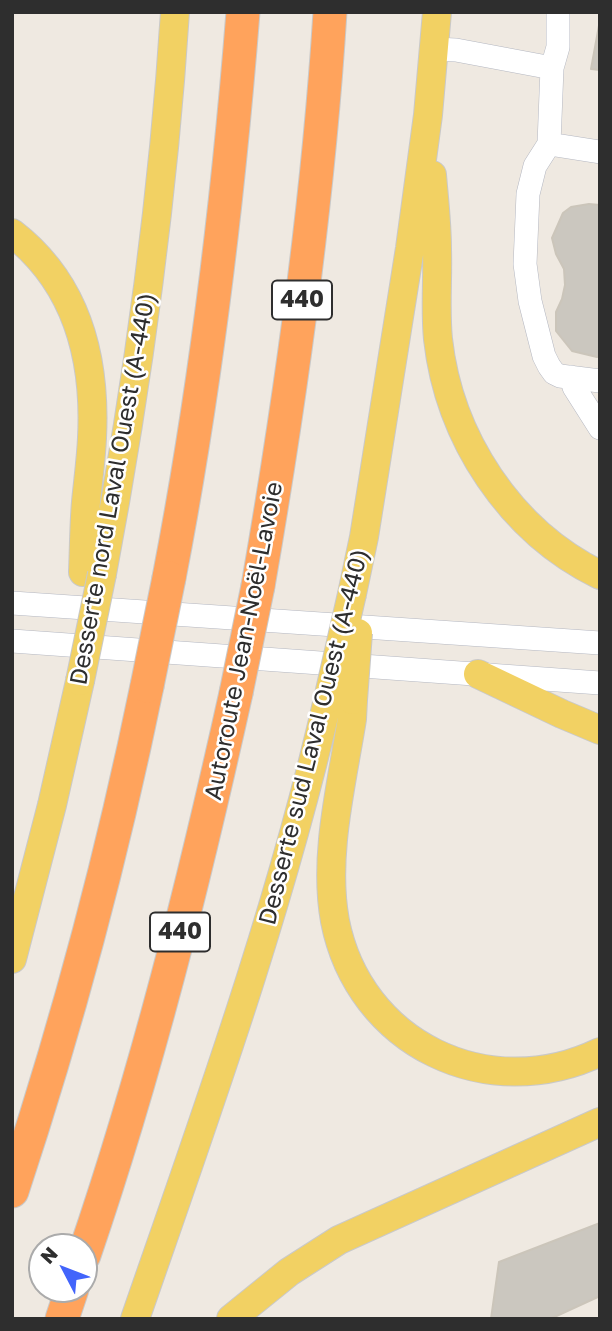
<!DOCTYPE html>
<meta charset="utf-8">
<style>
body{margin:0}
#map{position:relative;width:612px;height:1331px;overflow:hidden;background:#efe9e1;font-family:"Golos Text",sans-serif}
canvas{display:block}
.frame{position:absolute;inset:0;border:14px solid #2e2e2e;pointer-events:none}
.north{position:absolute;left:28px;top:1233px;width:70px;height:70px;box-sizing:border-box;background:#fff;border:2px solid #ababab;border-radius:50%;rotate:312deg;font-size:19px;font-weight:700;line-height:28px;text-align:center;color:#2e2e2e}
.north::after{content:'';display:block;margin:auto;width:24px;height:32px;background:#4264fb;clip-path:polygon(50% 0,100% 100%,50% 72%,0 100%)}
</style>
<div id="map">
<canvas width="612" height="1331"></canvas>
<div class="frame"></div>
<div class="north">N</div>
</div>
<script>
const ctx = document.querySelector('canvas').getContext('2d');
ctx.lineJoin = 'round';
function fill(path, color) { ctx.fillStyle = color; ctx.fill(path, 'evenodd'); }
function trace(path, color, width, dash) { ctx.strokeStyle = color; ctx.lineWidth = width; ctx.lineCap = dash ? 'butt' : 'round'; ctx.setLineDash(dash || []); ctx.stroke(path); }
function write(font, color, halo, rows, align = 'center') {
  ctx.font = font + ' "Golos Text",sans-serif'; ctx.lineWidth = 5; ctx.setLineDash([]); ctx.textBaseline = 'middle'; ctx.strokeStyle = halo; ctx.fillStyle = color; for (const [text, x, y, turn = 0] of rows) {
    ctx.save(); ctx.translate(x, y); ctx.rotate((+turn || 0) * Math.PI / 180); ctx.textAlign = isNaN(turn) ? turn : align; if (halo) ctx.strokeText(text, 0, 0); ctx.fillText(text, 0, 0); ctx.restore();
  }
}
const building = new Path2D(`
 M600,20V70L591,69Z
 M589,204L600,205V356L597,357L572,351L556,331V312L562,299L565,285L564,269L556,254L552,238L563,213L571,207Z
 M600,1223V1296L550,1319H491L499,1262Z`);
fill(building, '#cbc7bf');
trace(building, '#cbc5ba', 2);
const minor = new Path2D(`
 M434,49L456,50L552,68L558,47V12
 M552,68L549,144L600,152
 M549,144L535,166L528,194L525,264L530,301L544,356L549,366L554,373L560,376L600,381
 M571,377L574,387L600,428
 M12,603L600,643
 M12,641L600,683`);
const major = new Path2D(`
 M432,175C434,199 437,224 437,249C438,279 435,309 438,339C449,438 510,531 600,575
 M12,233C78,284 96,359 92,438C91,460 88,481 86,502C84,525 84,549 83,572
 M102,574C137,388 163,201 175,12
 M352,594L364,537L410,248L428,115L437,12
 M478,674L562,714L600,730
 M353,700L352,719C342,783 323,856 335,921C359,1044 488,1106 600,1052
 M12,959L52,805L80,681
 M135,1319C206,1114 280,910 328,699
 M231,1319L289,1272L339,1240L600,1122`);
const highway = new Path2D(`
 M169,578C205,392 228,202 243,12
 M258,586C291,396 318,205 330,12
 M12,1191C67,1025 112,857 147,686
 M84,1255C147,1071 194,882 236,693
 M62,1319L72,1289`);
trace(minor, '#b4b7c1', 24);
trace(major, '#c9c9c9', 30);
trace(highway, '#c9c9c9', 35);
trace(minor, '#fff', 23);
trace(major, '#f2d163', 28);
trace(highway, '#ffa35c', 33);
const majorBridge = new Path2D(`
 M80,681L102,574
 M328,699L352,594
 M353,700L358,633`);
const highwayBridge = new Path2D(`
 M147,686L169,578
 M236,693L258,586`);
trace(majorBridge, '#c9c9c9', 30, []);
trace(highwayBridge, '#c9c9c9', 35, []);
trace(majorBridge, '#f2d163', 28);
trace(highwayBridge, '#ffa35c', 33);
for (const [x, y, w] of [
 [302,300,60],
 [180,932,60]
]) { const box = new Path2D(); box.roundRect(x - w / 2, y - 19.5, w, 39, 5); ctx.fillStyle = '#fff'; ctx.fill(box); trace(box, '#2e2e2e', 2); }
write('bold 23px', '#2e2e2e', null, [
 ["440",302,300],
 ["440",180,932]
]);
write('24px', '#2e2e2e', '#fff', [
 ["Desserte nord Laval Ouest (A-440)",113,489,-80],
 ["Autoroute Jean-Noël-Lavoie",244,641,-79],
 ["Desserte sud Laval Ouest (A-440)",314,737,-76]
]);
</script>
